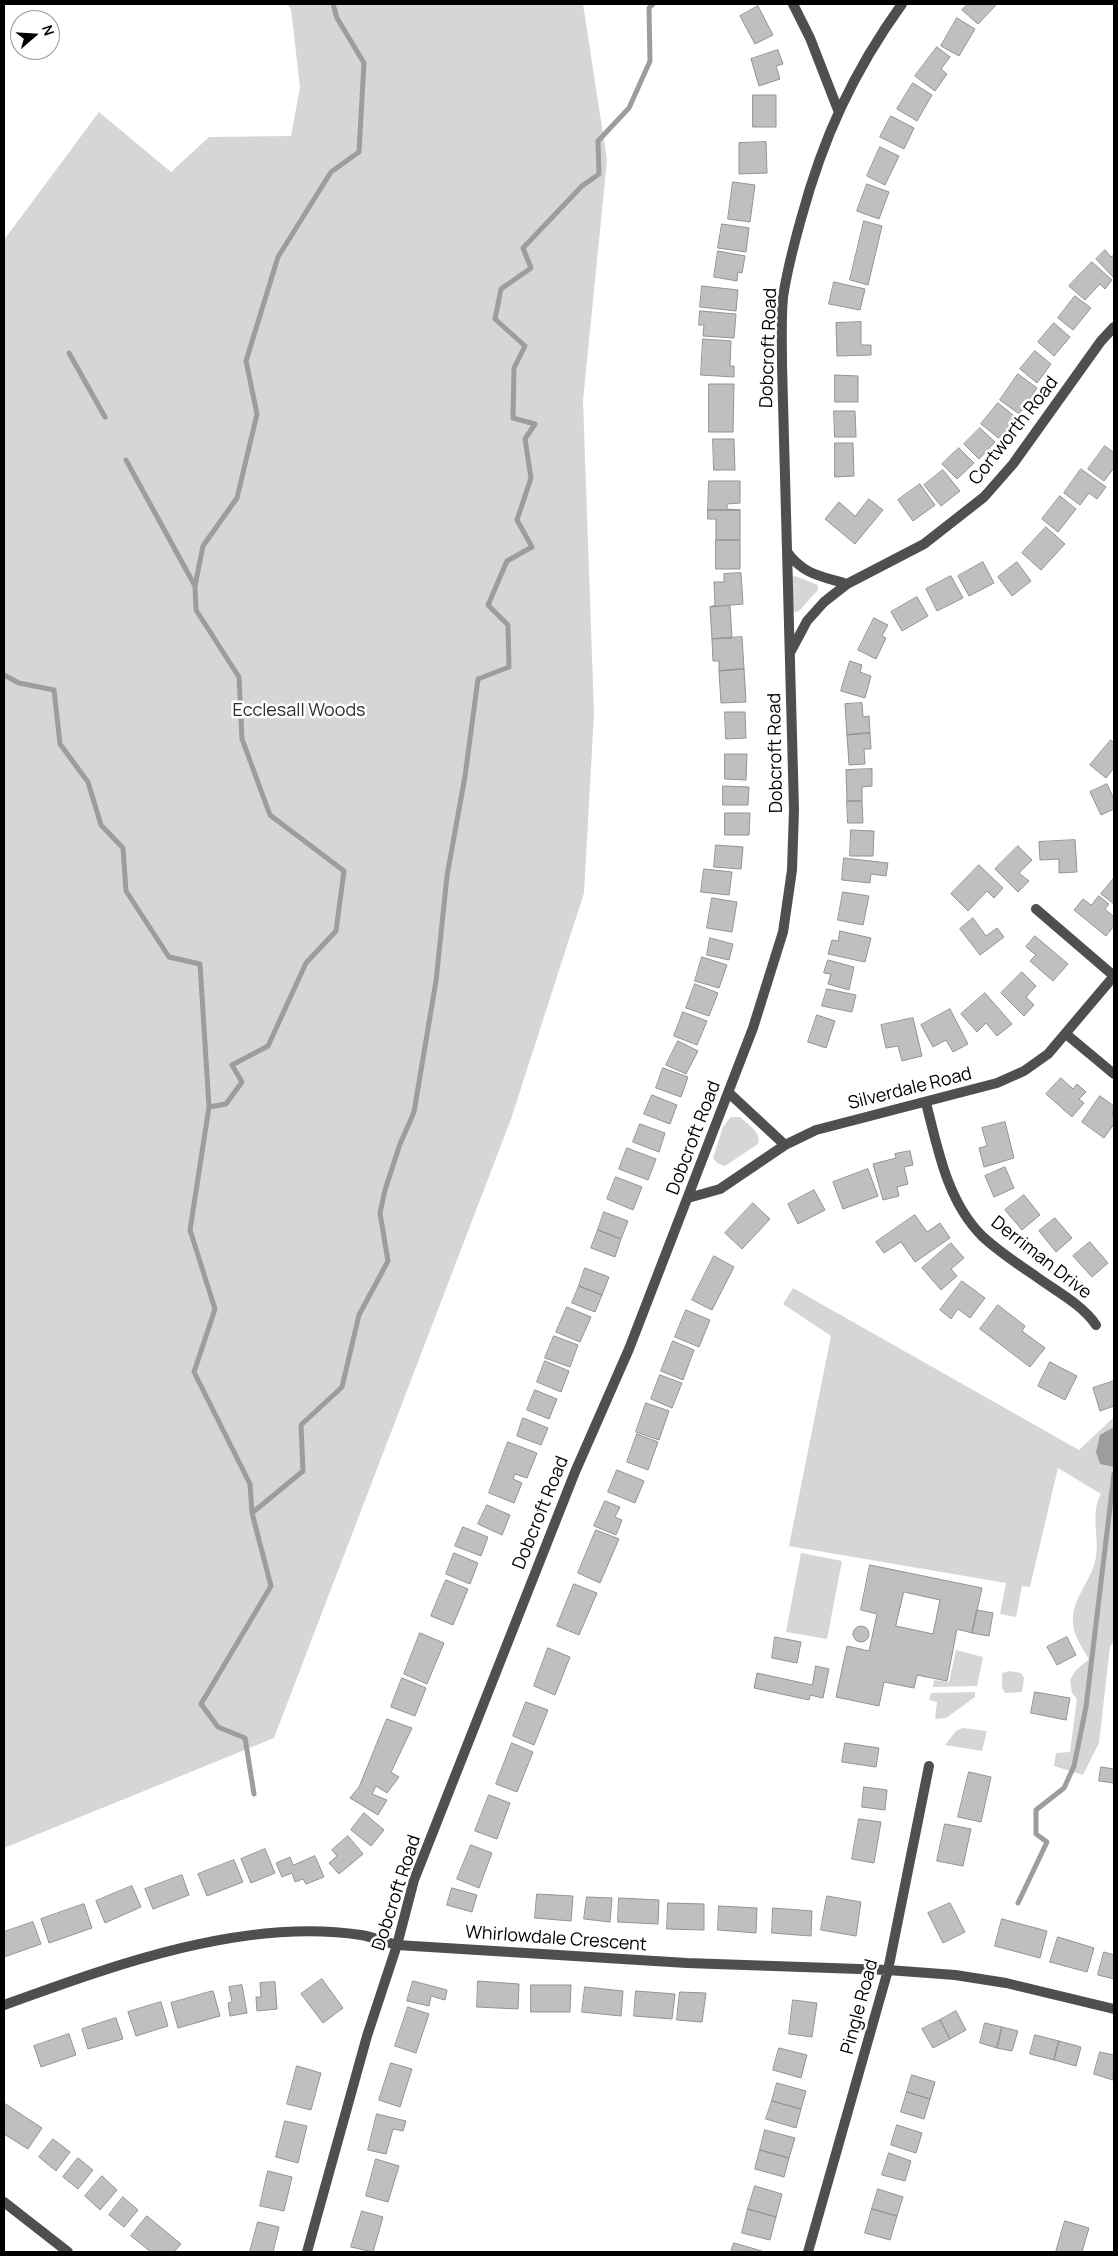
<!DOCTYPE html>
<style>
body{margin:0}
#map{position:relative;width:1118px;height:2256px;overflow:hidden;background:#fff;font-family:Manrope,sans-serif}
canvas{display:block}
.frame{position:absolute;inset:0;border:5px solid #000;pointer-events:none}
.north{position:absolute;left:10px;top:10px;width:50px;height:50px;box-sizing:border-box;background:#fff;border:1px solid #999;border-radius:50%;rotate:71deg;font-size:14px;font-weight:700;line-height:20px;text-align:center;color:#000}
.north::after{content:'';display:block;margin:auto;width:18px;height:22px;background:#000;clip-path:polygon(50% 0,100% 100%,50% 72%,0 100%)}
</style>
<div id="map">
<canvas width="1118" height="2256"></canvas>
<div class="frame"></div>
<div class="north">N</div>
</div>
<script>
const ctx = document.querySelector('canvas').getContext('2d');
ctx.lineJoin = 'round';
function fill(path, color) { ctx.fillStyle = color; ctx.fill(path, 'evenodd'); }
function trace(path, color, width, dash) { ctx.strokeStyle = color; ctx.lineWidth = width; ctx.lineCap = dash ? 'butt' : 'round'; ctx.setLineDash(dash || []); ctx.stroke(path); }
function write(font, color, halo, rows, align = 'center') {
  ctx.font = font + ' Manrope,sans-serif'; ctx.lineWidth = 5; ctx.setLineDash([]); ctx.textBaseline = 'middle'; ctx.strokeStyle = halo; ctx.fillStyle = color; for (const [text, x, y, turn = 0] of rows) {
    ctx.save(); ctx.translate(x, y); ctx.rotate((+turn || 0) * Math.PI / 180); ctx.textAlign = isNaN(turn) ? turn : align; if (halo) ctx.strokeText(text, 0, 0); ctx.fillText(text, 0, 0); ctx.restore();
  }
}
fill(new Path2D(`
 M287,4H583L607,160L583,400L594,714L584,893L511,1119L274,1738L4,1848V240L99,112L171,172L209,137L291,136L300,87L291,9Z
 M795,576L818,585V590L798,612L791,611L790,577Z
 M731,1117H740C747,1124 762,1132 758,1144L725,1166L717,1163L713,1158L723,1127Z
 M793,1288L1079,1450L1114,1417V1642L1110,1646L1099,1743L1083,1775L1054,1766L1056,1753L1070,1752L1077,1699L1072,1693L1070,1680L1076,1670L1089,1659C1083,1649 1074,1636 1073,1624C1071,1600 1089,1584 1095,1562C1101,1540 1089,1515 1101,1494L1058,1468L1030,1587L1022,1586L1016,1617L1000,1614L1006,1583L789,1546L831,1336L783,1304Z
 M801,1553L842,1561L827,1639L786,1632Z
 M956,1650L983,1657L977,1686L933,1687L934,1680L949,1682Z
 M1009,1671L1021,1673L1024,1678L1022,1692L1005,1693L1002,1687V1673Z
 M975,1692V1697L946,1718L935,1719L937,1702L929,1700L931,1693Z
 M963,1728L987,1731L982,1751L945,1745L956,1731Z`), '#d6d6d6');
fill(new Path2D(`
 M1114,1427V1467L1100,1464L1096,1452L1100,1435Z`), '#9d9d9d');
trace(new Path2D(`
 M69,353L105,417
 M126,460L195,586
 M4,675L19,683L54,690L60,744L88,782L101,825L123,848L126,891L169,957L200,964L209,1107
 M252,1513L250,1484L194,1372L215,1309L190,1230L209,1107L226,1104L242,1082L232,1065L268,1046L306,963L336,931L344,871L270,815L242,739L239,677L196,610L195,586L203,546L237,498L257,414L246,361L278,257L331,172L359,152L364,63L337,18L333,4
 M254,1794L245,1738L218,1727L201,1704L271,1586L252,1513L303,1471L301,1425L342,1387L359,1315L388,1261L380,1213L385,1190L400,1144L414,1112L436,981L447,876L465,776L478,679L509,667L508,625L488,605L507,561L532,547L517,520L531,478L525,439L535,424L513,418L514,368L525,346L495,319L501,289L531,268L523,248L582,186L599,174L598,141L629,108L650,61L649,8L653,4
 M1018,1903L1047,1842L1036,1834V1810L1064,1788L1074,1766L1086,1707L1114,1474`), '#9d9d9d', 5);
const building = new Path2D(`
 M968,4H997L978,24L962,10Z
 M758,6L773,35L755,44L740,16Z
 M957,18L975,29L959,56L941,46Z
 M937,47L950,57L941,69L947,74L935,91L915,76Z
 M778,50L783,64L776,66L780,79L759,86L751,59Z
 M913,83L932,95L917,121L897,109Z
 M753,95H776V127H753Z
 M891,116L914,128L904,149L880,137Z
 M766,142L767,173L739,174V143Z
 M880,147L899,156L885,185L867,176Z
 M733,182L755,185L750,222L728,219Z
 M867,184L889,192L879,219L857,211Z
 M864,221L882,226L868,285L850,280Z
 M722,224L749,228L746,252L718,248Z
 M1105,250L1111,257L1114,255V278L1096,259Z
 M718,251L745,256L742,273L738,272L737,281L714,277Z
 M1092,262L1112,280L1105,289L1100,284L1085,300L1069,286Z
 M834,282L865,289L860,310L829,304Z
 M702,286L738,290L736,311L700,307Z
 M1075,296L1091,308L1073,330L1058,318Z
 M700,311L736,314L734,338L703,336L704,325H699Z
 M861,322V345H871V355L837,356L836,323Z
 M1054,323L1070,337L1054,356L1038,342Z
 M703,339L731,341L730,366H734V377L701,375Z
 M1035,351L1051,364L1037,383L1020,369Z
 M1018,374L1037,388L1019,414L1000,400Z
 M835,375L858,376V402H835Z
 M709,384H734L733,432H709Z
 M998,403L1018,419L1001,440L981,424Z
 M834,411H855L856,437H835Z
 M980,428L995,442L979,459L964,444Z
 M713,439H734L735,470H714Z
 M835,443H853L854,476L835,477Z
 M1105,446L1114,453V468L1104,481L1088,469Z
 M959,448L974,463L957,479L942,464Z
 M1081,469L1106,487L1097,499L1089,493L1080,505L1064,493Z
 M943,470L960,491L941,506L924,485Z
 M709,481H740V503L727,504V509L740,510H708Z
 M920,484L935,505L913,521L898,500Z
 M1060,496L1076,509L1058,532L1042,519Z
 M869,499L883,510L855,544L825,519L839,502L855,516Z
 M708,510H740V540H716V519H708Z
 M1046,527L1065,544L1041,570L1022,553Z
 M716,540H740V569H716Z
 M983,562L994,583L969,596L958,576Z
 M1017,562L1031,581L1012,596L998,577Z
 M741,573L743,604L710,607L715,605L714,582H724V574Z
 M951,576L963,598L937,611L926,589Z
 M917,597L928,616L902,631L891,612Z
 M730,606L732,638L712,639L710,607Z
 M874,618L888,625L882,636L886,638L876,659L858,650Z
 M742,637L744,669L719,671V661H713L712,639Z
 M850,661L862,665L860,672L871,676L865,698L841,691Z
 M744,669L746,702L721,703L719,671Z
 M862,703L863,717L869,716L870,733L847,735L845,704Z
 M725,712H745L746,738L726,739Z
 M870,733L871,749H864L865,764L849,765L847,735Z
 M1111,740L1114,743V768L1106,778L1090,765Z
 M725,754H747L746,780L725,779Z
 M872,769V786L862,787V801H847L846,770Z
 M1107,784L1114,799V809L1101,815L1090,792Z
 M723,786L749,787L748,805H723Z
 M847,801H862L863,823H848Z
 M725,813H750L749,835H725Z
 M851,830L874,831L873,856H850Z
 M1075,840L1077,872L1059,873V859L1040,860L1039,842Z
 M716,845L743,847L741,869L714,867Z
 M1018,846L1032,860L1019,873L1029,881L1018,892L995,869Z
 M844,858L888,863L886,876L871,874L870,883L842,880Z
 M979,865L1003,888L994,898L987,891L968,911L951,894Z
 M704,869L732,872L729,895L701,892Z
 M1114,878V904L1101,894Z
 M843,892L869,896L863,925L838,920Z
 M1099,896L1109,904L1105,909L1114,917V926L1106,936L1074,910L1083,899L1091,905Z
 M712,898L737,902L732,932L707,928Z
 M973,918L986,936L997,928L1004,937L980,955L960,929Z
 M840,931L871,938L865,962L828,954L832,940L838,941Z
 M1035,936L1068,964L1053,981L1030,961L1036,955L1026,947Z
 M710,938L733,944L729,960L707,955Z
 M702,957L727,965L719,988L695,981Z
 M828,960L854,967L849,990L828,984L831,974L824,973Z
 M1022,972L1036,986L1026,997L1034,1005L1024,1016L1001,993Z
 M695,984L718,993L709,1016L686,1008Z
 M827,989L856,995L852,1012L822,1006Z
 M985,993L1012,1024L997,1036L986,1023L977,1032L961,1014Z
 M950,1009L968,1044L953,1052L946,1040L933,1047L921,1025Z
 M683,1012L707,1021L697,1045L674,1036Z
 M817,1015L835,1021L826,1048L808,1042Z
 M913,1018L922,1056L902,1061L898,1046L886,1048L881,1025Z
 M678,1041L698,1051L686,1074L666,1065Z
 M663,1068L688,1077L681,1097L656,1088Z
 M1061,1078L1073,1089L1077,1084L1086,1092L1079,1099L1084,1103L1072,1117L1046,1094Z
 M652,1095L677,1105L670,1124L644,1114Z
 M1100,1096L1114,1106L1112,1115L1114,1116V1124L1104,1138L1082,1122Z
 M1005,1122L1014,1158L984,1167L979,1148L987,1146L982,1128Z
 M640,1124L665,1133L659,1152L633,1142Z
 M627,1148L656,1159L648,1180L619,1169Z
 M910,1151L913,1165L904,1167L908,1184L897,1187L899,1196L883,1200L873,1164L896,1158L895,1154Z
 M1005,1167L1014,1188L994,1197L985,1176Z
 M868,1169L878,1196L843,1209L833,1182Z
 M616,1177L642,1187L633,1210L607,1199Z
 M814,1190L825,1210L798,1224L788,1204Z
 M1024,1195L1040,1215L1022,1230L1005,1210Z
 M753,1203L770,1219L742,1249L725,1233Z
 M604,1212L628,1221L621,1239L598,1230Z
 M915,1215L927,1232L940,1223L950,1238L915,1262L901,1242L884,1253L876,1242Z
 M1055,1218L1072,1238L1056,1252L1039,1231Z
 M598,1230L621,1239L615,1257L591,1248Z
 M1090,1242L1108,1263L1092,1277L1073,1256Z
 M951,1243L964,1258L951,1269L957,1276L941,1290L922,1268Z
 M714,1256L734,1267L712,1310L692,1300Z
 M585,1268L609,1277L602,1295L579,1286Z
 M962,1281L985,1298L970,1318L958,1309L951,1319L940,1310Z
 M579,1286L602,1295L595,1312L572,1303Z
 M998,1305L1025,1326L1022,1331L1045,1348L1030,1367L980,1329Z
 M567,1307L591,1317L580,1342L556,1332Z
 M686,1310L710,1320L699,1347L675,1337Z
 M554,1336L578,1345L570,1367L545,1358Z
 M673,1341L694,1350L683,1380L661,1371Z
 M545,1361L569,1371L561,1392L537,1382Z
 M1050,1362L1077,1376L1065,1400L1038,1386Z
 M660,1375L682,1383L672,1408L651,1399Z
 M1114,1381V1406L1100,1411L1093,1388Z
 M535,1390L557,1399L549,1419L527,1410Z
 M646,1403L669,1411L659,1440L636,1432Z
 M523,1418L548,1428L541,1445L517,1436Z
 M637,1434L658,1442L648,1470L627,1462Z
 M508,1442L537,1453L527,1478L515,1474L513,1479L522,1483L514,1503L489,1493Z
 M617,1470L644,1481L635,1503L608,1492Z
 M605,1501L620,1507L615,1517L622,1520L616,1535L594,1526Z
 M487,1505L510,1515L502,1535L478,1524Z
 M463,1527L488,1537L481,1556L455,1546Z
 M596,1530L619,1539L600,1583L578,1573Z
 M454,1553L478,1563L470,1584L446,1574Z
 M870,1565L982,1588L972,1633L957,1629L947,1681L917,1675L914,1688L884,1682L879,1706L836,1697L847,1646L869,1651L877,1614L861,1610ZM904,1592L940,1600L933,1634L896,1626Z
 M446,1580L468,1589L453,1625L431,1616Z
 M574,1584L597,1593L579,1635L557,1626Z
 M977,1610L993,1613L989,1636L972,1633Z
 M853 1634a8 8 0 1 1 16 0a8 8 0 1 1-16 0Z
 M420,1633L444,1643L427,1684L404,1674Z
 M775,1637L801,1642L797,1663L772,1658Z
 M1067,1637L1076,1655L1057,1665L1047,1647Z
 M548,1648L570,1657L555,1695L534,1686Z
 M816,1666L829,1669L823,1698L810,1695L809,1700L754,1688L757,1673L812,1685Z
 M402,1678L426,1688L415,1716L391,1707Z
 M1035,1692L1070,1698L1066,1720L1031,1713Z
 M526,1702L548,1710L534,1745L513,1736Z
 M387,1719L412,1728L391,1772L399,1777L387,1793L376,1786L372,1794L387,1800L378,1815L350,1798L359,1787Z
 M512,1743L533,1752L517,1792L496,1784Z
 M845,1743L879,1748L876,1767L842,1762Z
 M1101,1767L1114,1769V1783L1099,1781Z
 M969,1772L991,1777L981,1822L958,1817Z
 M864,1787L887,1790L885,1810L862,1807Z
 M489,1795L510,1803L497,1839L475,1831Z
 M364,1813L384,1830L371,1846L351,1830Z
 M859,1819L881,1822L874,1863L852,1859Z
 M945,1824L971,1829L963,1866L937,1861Z
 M348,1836L363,1854L339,1874L329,1863L337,1856L332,1850Z
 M471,1845L492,1853L479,1888L457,1879Z
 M265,1849L275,1873L251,1883L241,1859Z
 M315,1856L324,1877L306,1884L303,1879L295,1882L292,1873L282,1877L276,1863L290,1857L293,1865Z
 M234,1860L243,1882L207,1896L198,1874Z
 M182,1875L189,1895L153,1909L145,1889Z
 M132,1886L141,1907L105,1923L96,1901Z
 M452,1888L477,1895L472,1912L447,1905Z
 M537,1894L573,1896L571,1921L535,1918Z
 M827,1896L861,1902L856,1936L821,1930Z
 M587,1897L612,1898L610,1922L584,1919Z
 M619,1898L659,1900L658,1924L618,1922Z
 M668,1903L704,1904V1930L667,1929Z
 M950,1903L965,1932L943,1943L928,1913Z
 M84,1904L92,1928L49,1943L41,1919Z
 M719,1906L757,1908L756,1933L718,1930Z
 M773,1908L812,1911L811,1936L772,1933Z
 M1002,1919L1047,1931L1040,1958L995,1946Z
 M33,1922L41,1944L4,1957V1932Z
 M1058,1937L1094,1948L1087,1972L1050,1962Z
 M1104,1952L1114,1955V1979L1098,1975Z
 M322,1979L343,2008L323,2023L301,1994Z
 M413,1981L447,1990L445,2000L431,1996L429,2006L407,2001Z
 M478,1981L519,1984L518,2009L477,2007Z
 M275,1982L277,2009L257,2011L256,1997H261L260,1983Z
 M242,1985L247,2013L230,2016L228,2003L232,2002L229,1987Z
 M531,1985H571L570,2012H531Z
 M585,1987L623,1991L621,2016L582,2012Z
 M213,1991L220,2016L178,2028L171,2003Z
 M636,1991L675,1994L672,2019L634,2016Z
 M680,1992L706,1993L702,2022L677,2020Z
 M793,2000L817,2003L812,2037L789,2034Z
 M161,2002L168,2026L136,2036L128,2012Z
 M408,2007L429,2014L416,2053L395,2046Z
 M956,2011L966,2030L950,2039L940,2020Z
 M116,2018L123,2039L88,2049L82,2029Z
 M940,2020L950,2039L933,2048L922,2029Z
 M985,2023L1002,2027L997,2048L980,2043Z
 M1002,2027L1018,2031L1012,2051L997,2048Z
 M69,2034L76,2055L41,2067L34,2046Z
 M1035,2035L1059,2041L1054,2060L1030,2054Z
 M1059,2041L1081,2047L1076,2066L1054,2060Z
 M779,2048L807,2055L801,2078L773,2070Z
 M1100,2052L1114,2055L1113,2080L1094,2074Z
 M391,2063L412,2069L400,2107L379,2100Z
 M297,2066L321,2073L311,2110L287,2104Z
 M912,2075L935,2082L930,2099L907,2092Z
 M777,2083L806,2091L801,2109L772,2101Z
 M907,2092L930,2099L924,2119L901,2112Z
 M772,2101L801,2109L796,2128L766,2119Z
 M4,2103L42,2128L28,2149L4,2134Z
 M377,2114L406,2121L403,2131L393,2129L386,2154L368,2150Z
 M285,2121L307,2126L298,2163L276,2157Z
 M897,2125L922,2133L916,2153L891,2145Z
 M765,2130L795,2138L789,2158L760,2150Z
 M53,2139L70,2152L56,2171L39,2157Z
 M760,2150L789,2158L784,2177L755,2169Z
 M889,2153L911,2161L905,2181L882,2175Z
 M78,2158L93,2170L78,2189L63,2177Z
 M376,2159L399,2166L388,2202L366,2196Z
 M268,2171L292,2177L284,2211L260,2206Z
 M102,2176L117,2190L100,2210L85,2196Z
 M755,2186L782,2194L776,2217L748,2209Z
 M878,2189L903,2197L897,2216L872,2209Z
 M123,2197L138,2210L124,2227L109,2215Z
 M748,2209L776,2217L770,2240L742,2233Z
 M872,2209L897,2216L890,2240L865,2233Z
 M362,2211L383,2217L373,2252L351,2247Z
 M147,2216L181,2244L174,2252H151L131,2236Z
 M1065,2221L1089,2228L1082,2252H1056Z
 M258,2222L279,2227L273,2252H250Z
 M734,2243L762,2251L761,2252H731Z`);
fill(building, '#bfbfbf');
trace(building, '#939393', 1);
trace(new Path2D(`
 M793,4L810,38L838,110
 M787,552C804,575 821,576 847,584
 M791,651L807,621L824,602L847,584L924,544L984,497L1013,464L1101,341L1114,327
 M1036,909L1114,976
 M1066,1034L1114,1074
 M729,1093L785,1145
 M926,1103C938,1149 947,1201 982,1236C998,1251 1016,1263 1034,1275C1054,1290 1082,1304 1096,1325
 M688,1198L720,1189L785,1145L816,1130L997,1083L1024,1071L1048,1054L1114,976
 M4,2005C112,1966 244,1917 361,1935C373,1937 385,1942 397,1945L687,1963L888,1970L955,1975L1006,1983L1114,2009
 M4,2202L68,2252
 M307,2252L367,2036L397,1945L414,1880L575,1472L629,1349L753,1028L783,932L792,870L794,810L782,365C782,342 781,319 783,297C787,271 794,244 801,219C823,138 853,72 902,4
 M808,2252L888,1970L929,1766`), '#4f4f4f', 10);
write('18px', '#000', '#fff', [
 ["Dobcroft Road",769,348,-88],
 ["Cortworth Road",1014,431,-52],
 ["Dobcroft Road",776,753,-91],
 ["Silverdale Road",910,1089,-14],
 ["Dobcroft Road",694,1138,-69],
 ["Derriman Drive",1041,1258,38],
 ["Dobcroft Road",541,1513,-68],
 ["Dobcroft Road",397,1893,-72],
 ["Whirlowdale Crescent",556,1939,4],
 ["Pingle Road",860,2007,-75]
]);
write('18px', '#2d2d2d', '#fff', [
 ["Ecclesall Woods",299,711]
]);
</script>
